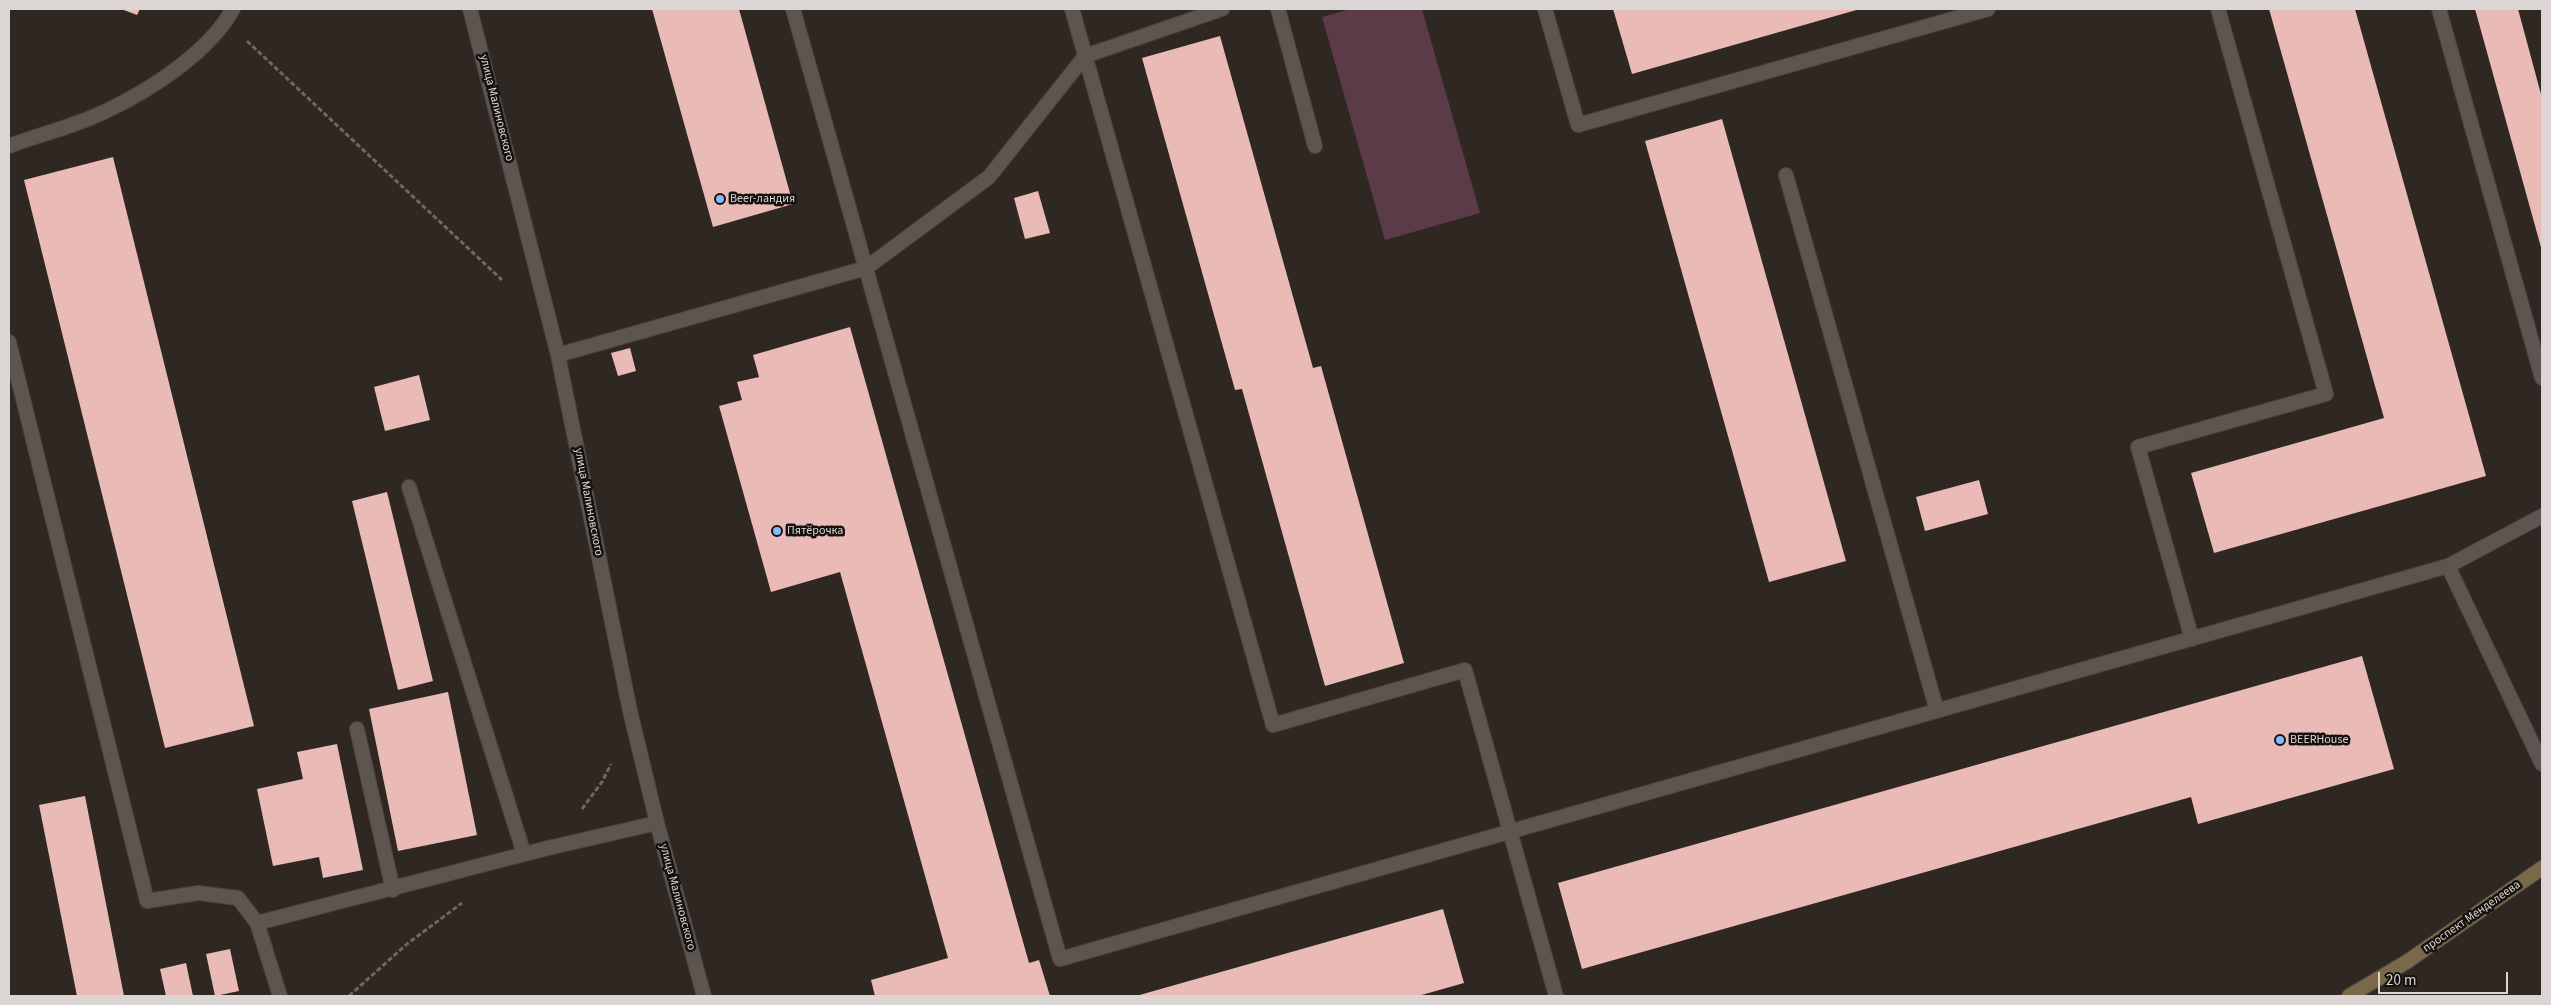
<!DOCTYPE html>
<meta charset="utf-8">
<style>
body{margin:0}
#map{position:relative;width:2551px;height:1005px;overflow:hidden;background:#2f2722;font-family:"Source Sans 3",sans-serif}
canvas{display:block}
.frame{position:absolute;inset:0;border:10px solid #dbd6d3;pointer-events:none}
.scale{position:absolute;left:2378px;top:972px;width:130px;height:22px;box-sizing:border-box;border:2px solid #dbd6d3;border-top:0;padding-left:6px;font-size:15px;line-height:18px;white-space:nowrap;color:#dbd6d3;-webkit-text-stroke:4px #14110f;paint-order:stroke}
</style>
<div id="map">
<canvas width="2551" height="1005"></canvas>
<div class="frame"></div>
<div class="scale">20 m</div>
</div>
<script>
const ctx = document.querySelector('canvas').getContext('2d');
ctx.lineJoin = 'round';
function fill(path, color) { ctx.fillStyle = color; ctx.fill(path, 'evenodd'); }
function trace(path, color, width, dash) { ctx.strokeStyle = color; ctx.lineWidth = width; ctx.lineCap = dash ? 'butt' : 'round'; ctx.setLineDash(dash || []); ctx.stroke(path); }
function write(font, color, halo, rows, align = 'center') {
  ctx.font = font + ' "Source Sans 3",sans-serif'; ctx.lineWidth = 5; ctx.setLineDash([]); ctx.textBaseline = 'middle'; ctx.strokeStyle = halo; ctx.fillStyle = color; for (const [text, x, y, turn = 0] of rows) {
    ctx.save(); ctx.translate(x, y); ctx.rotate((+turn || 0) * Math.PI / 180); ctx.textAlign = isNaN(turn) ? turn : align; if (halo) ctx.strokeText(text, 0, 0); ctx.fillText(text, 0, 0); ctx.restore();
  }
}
fill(new Path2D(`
 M1351,9H1422L1480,213L1385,240L1322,17Z`), '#5c3b49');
fill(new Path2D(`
 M121,9H140L137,15Z
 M652,9H739L793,204L713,227Z
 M1613,9H1860L1632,74Z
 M2269,9H2355L2486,476L2214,553L2191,473L2384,418Z
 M2475,9H2518L2542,98V251Z
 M1220,36L1313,368L1321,366L1404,663L1325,686L1242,389L1235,390L1142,58Z
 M1722,119L1846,561L1769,582L1645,141Z
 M113,157L254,726L165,748L24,180Z
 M1038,191L1050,233L1025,239L1014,198Z
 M850,327L1029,963L1039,960L1050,996H875L871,980L948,958L840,572L771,592L719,406L742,400L737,382L759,377L753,355Z
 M630,348L636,371L618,376L611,353Z
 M419,375L430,420L385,431L374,387Z
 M1979,480L1988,514L1925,531L1916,497Z
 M387,492L433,681L398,690L352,501Z
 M2362,656L2394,769L2198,824L2191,797L1582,969L1558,883Z
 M448,692L477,835L398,851L369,709Z
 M337,744L363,870L323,878L319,857L273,866L257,789L303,779L297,752Z
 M85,796L124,996H77L39,805Z
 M1443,909L1464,983L1418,996H1136Z
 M230,949L239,991L215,996L206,954Z
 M186,963L193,996H166L160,969Z`), '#eabab6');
const service = new Path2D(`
 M793,9L1060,959L2448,566L2542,516
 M1072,9L1273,725L1465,670L1556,996
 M1278,9L1315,146
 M1545,9L1578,125L1988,9
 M2439,9L2542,378
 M9,146C41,134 76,126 106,111C151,90 209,52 233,9
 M1786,175L1937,711
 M9,342L147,901L198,893L238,898L257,923L280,996
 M558,355L866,268L989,177L1085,56L1222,9
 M409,487L524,854
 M2448,566L2542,764
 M2192,639L2138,447L2326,394L2218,9
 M357,729L393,890
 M257,923L548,848L657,823`);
const tertiary = new Path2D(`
 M470,9L558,355L630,711L657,823L704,996`);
const secondary = new Path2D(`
 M2349,996L2408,961L2542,868`);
trace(service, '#4a4340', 16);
trace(tertiary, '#4a4340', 16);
trace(secondary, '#4a4340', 16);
trace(new Path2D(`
 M247,41L502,280
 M582,809L602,782L611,764
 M349,996L407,944L462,903`), '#6e6763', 3, [5, 2.5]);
trace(service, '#5d554f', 14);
trace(tertiary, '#5d554f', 14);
trace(secondary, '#796949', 14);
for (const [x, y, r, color] of [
 [720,199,5,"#86bbfb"],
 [777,531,5,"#86bbfb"],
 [2280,740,5,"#86bbfb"]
]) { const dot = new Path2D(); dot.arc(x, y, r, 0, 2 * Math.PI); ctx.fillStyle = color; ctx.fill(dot); trace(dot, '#14110f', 2); }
write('12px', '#dbd6d3', '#14110f', [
 ["улица Малиновского",496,108,76],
 ["улица Малиновского",588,502,79],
 ["улица Малиновского",677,897,75],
 ["проспект Менделеева",2472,917,-35]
]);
write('12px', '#dbd6d3', '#14110f', [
 ["Beer-ландия",730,199],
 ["Пятёрочка",787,531],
 ["BEERHouse",2290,740]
], 'left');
</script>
